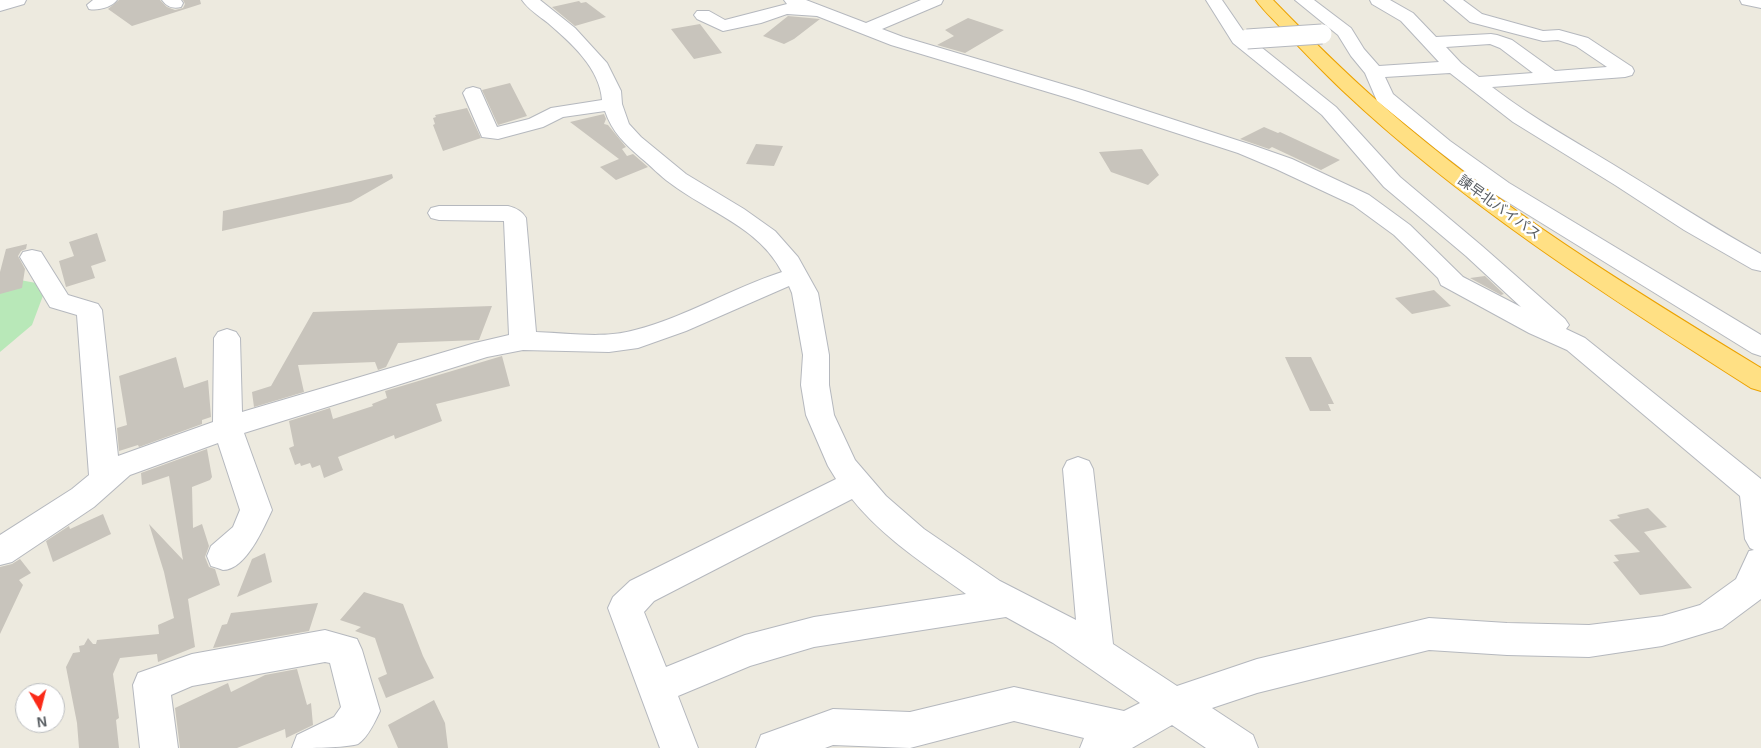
<!DOCTYPE html>
<meta charset="utf-8">
<style>
body{margin:0}
#map{position:relative;width:1761px;height:748px;overflow:hidden;background:#edeadf;font-family:Helvetica,sans-serif}
canvas{display:block}
.north{position:absolute;left:15px;top:683px;width:50px;height:50px;box-sizing:border-box;background:#fff;border:1px solid #bcbec0;border-radius:50%;rotate:172deg;font-size:14px;font-weight:700;line-height:20px;text-align:center;color:#585d62}
.north::after{content:'';display:block;margin:auto;width:18px;height:22px;background:#fa2a18;clip-path:polygon(50% 0,100% 100%,50% 72%,0 100%)}
</style>
<div id="map">
<canvas width="1761" height="748"></canvas>
<div class="north">N</div>
</div>
<script>
const ctx = document.querySelector('canvas').getContext('2d');
ctx.lineJoin = 'round';
function fill(path, color) { ctx.fillStyle = color; ctx.fill(path, 'evenodd'); }
function trace(path, color, width, dash) { ctx.strokeStyle = color; ctx.lineWidth = width; ctx.lineCap = dash ? 'butt' : 'round'; ctx.setLineDash(dash || []); ctx.stroke(path); }
function write(font, color, halo, rows, align = 'center') {
  ctx.font = font + ' Helvetica,"Noto Sans JP",sans-serif'; ctx.lineWidth = 5; ctx.setLineDash([]); ctx.textBaseline = 'middle'; ctx.strokeStyle = halo; ctx.fillStyle = color; for (const [text, x, y, turn = 0] of rows) {
    ctx.save(); ctx.translate(x, y); ctx.rotate((+turn || 0) * Math.PI / 180); ctx.textAlign = isNaN(turn) ? turn : align; if (halo) ctx.strokeText(text, 0, 0); ctx.fillText(text, 0, 0); ctx.restore();
  }
}
fill(new Path2D(`
 M9,278L47,285L32,325L0,352V280Z`), '#b8e8b8');
fill(new Path2D(`
 M119,0H160L167,7L175,10L183,8L185,4L183,0H200L201,4L132,26L108,9Z
 M579,1L581,3L586,2L606,17L575,26L552,7Z
 M788,16L820,19L794,39L784,44L763,36Z
 M968,18L1004,30L965,53L937,45L954,36L945,30Z
 M700,24L722,53L694,59L671,29Z
 M510,83L527,116L498,125L482,90Z
 M467,108L481,138L443,151L433,125L435,124L433,118L436,117L435,115Z
 M604,114L606,119L604,124L608,125L626,147L622,149L627,156L633,154L648,167L616,180L600,167L619,159L570,122Z
 M1264,127L1278,133L1280,132L1340,160L1321,170L1272,147L1269,149L1240,139Z
 M756,144L783,146L774,166L746,164Z
 M1142,149L1159,175L1148,185L1111,172L1099,152Z
 M392,174L393,178L351,202L222,231L223,211Z
 M97,233L106,261L91,266L95,278L66,287L59,261L74,256L69,242Z
 M27,244L26,249L21,251L18,256L25,269L22,288L0,294V272L6,249Z
 M1485,276L1504,294L1501,295L1470,278Z
 M1434,290L1451,306L1412,314L1395,298Z
 M492,306L479,340L398,343L386,367L378,370L375,362L298,365L304,392L254,407L252,392L271,386L313,312Z
 M502,356L510,386L436,404L442,421L395,439L394,435L338,457L343,470L324,478L320,465L312,468L310,463L301,466L300,463L295,465L289,448L294,446L289,421L330,408L333,419L373,406L372,404L387,398L385,391Z
 M176,357L184,388L208,380L211,417L202,420V424L139,447L138,445L119,451L117,428L127,425L119,376Z
 M1285,357H1311L1334,404H1328L1331,411H1310Z
 M207,449L212,477L210,480L192,487L193,528L202,524L209,546L205,557L209,567L215,569L220,585L188,599L195,647L158,662L157,654L120,658L113,674L119,718L116,720L119,748H79L77,723L66,667L73,653L80,652L79,646L84,645L88,638L93,644H96L97,640L159,634L158,625L174,618L164,572L149,524L183,560L169,476L142,485L141,473Z
 M1648,508L1667,527L1644,532L1692,588L1640,595L1613,562L1619,561L1614,555L1640,552L1609,520L1620,518L1617,515Z
 M103,514L111,534L53,562L46,541L69,526L70,529Z
 M265,553L272,582L237,597L252,559Z
 M20,559L31,573L19,580L23,585L0,634V567L12,564Z
 M364,592L403,604L423,656L434,678L386,698L378,678L387,674L375,638L355,631L361,627L340,620Z
 M318,603L309,631L213,648L222,625L227,624L231,613Z
 M297,669L307,705L311,703L313,725L286,738L285,729L237,748H180L175,708L228,683L231,692L265,675Z
 M434,700L445,723L448,748H398L388,725Z`), '#c8c4bc');
const minor = new Path2D(`
 M0,0H26L24,4L0,11Z
 M93,0H117C112,7 98,11 89,9L87,5Z
 M162,0H181L183,3L181,7C173,9 167,7 162,0Z
 M522,0H540L575,28L607,63L621,91L622,104L629,124L641,137L686,174L744,209L775,231L798,257L818,293L829,355V385L834,415L855,460L886,496L924,529L1000,581L1076,620L1063,469L1067,461L1078,457L1089,461L1093,469L1113,644L1177,686L1257,659L1429,618L1507,623L1589,625L1662,616L1700,605L1736,579L1749,551L1754,550L1750,548L1745,539L1740,496L1567,350L1529,333L1441,285L1438,278L1394,235L1353,205L1276,169L1238,153L1068,98L891,45L817,16L787,14L761,23L723,31L697,19L694,15L697,11H709L725,20L787,4L784,0H806L866,23L921,0H943L941,4L882,29L903,37L1082,90L1252,145L1292,159L1369,195L1410,225L1463,277L1521,307L1466,256L1384,187L1322,115L1233,43L1206,0H1222L1246,35L1336,107L1400,177L1482,246L1565,319L1569,325L1566,329L1585,338L1761,479V599L1722,628L1662,646L1589,657L1507,655L1429,650L1257,693L1212,708L1253,735L1258,748H1206L1172,725L1132,748H1080L1084,738L1014,721L910,748L833,745L825,748H756L761,735L833,709L910,712L1014,687L1124,711L1140,703L1053,643L1006,617L814,647L750,666L678,696L698,748H660L608,608L613,597L630,581L836,479L828,466L806,415L801,385L803,355L792,293L789,286L686,331L638,348L609,352L523,350L487,357L244,433L272,510C264,527 246,570 223,570C220,569 215,567 211,566L207,556L211,546L233,527L240,510L218,443L130,475L94,507L12,562L0,565V535L72,489L89,475L77,315L50,307L20,257L23,252L32,250L41,252L68,295L98,304L102,310L118,456L213,422L214,338L218,332L227,329L236,332L240,338L242,412L475,343L509,335L504,221L439,220L431,218L428,213L431,208L439,206H508C516,208 522,211 526,218L536,332C568,333 604,339 635,330C686,317 732,288 782,272C759,227 708,212 670,183C660,176 651,166 641,158C625,144 612,132 605,111L563,117L543,127L498,139L482,137L463,93L466,89L473,87L480,89L497,127L529,119L551,108L602,100C600,68 570,42 548,23C539,16 528,9 522,0ZM852,499C883,538 926,565 966,594L814,617L745,635L666,667L644,612L654,601Z
 M1295,0H1314L1351,28L1364,49L1379,66L1439,62L1401,21L1372,4L1370,0H1390L1413,13L1436,37L1491,34L1497,35L1512,40L1555,71L1607,67L1576,46L1558,40L1543,41L1470,22L1444,0H1463L1482,14L1543,31L1559,30L1588,38L1632,67L1634,71L1632,75L1625,77L1492,87C1536,121 1584,146 1630,175C1674,202 1716,229 1761,254V271L1752,269L1684,230L1615,185L1513,122L1450,73L1385,77L1393,94L1450,141L1509,183L1761,335V356L1752,353L1493,193L1436,149L1377,101L1365,73L1351,56L1338,35ZM1490,44L1500,48L1533,73L1479,77L1461,63L1446,47Z
 M1740,0H1761V8L1742,4Z
 M325,630L357,639L362,650L380,711C375,722 368,737 358,744C345,748 309,748 292,748L297,735L334,717L341,707L330,663L325,662L192,686L171,695L178,748H140L133,685L138,673L192,654Z`);
const highway = new Path2D(`
 M1256,0H1273C1308,36 1344,72 1382,105C1497,207 1630,288 1761,368V391L1751,388C1609,297 1465,206 1342,90C1321,70 1301,49 1281,28C1273,19 1263,10 1256,0Z`);
trace(minor, '#b5b8be', 2);
trace(highway, '#eca200', 2);
fill(minor, '#fff');
fill(highway, '#ffe084');
const minorBridge = new Path2D(`
 M1247,39L1322,34`);
trace(minorBridge, '#b5b8be', 21, []);
trace(minorBridge, '#fff', 19);
write('14px', '#585d62', '#fff', [
 ["諫早北バイパス",1499,208,36]
]);
</script>
